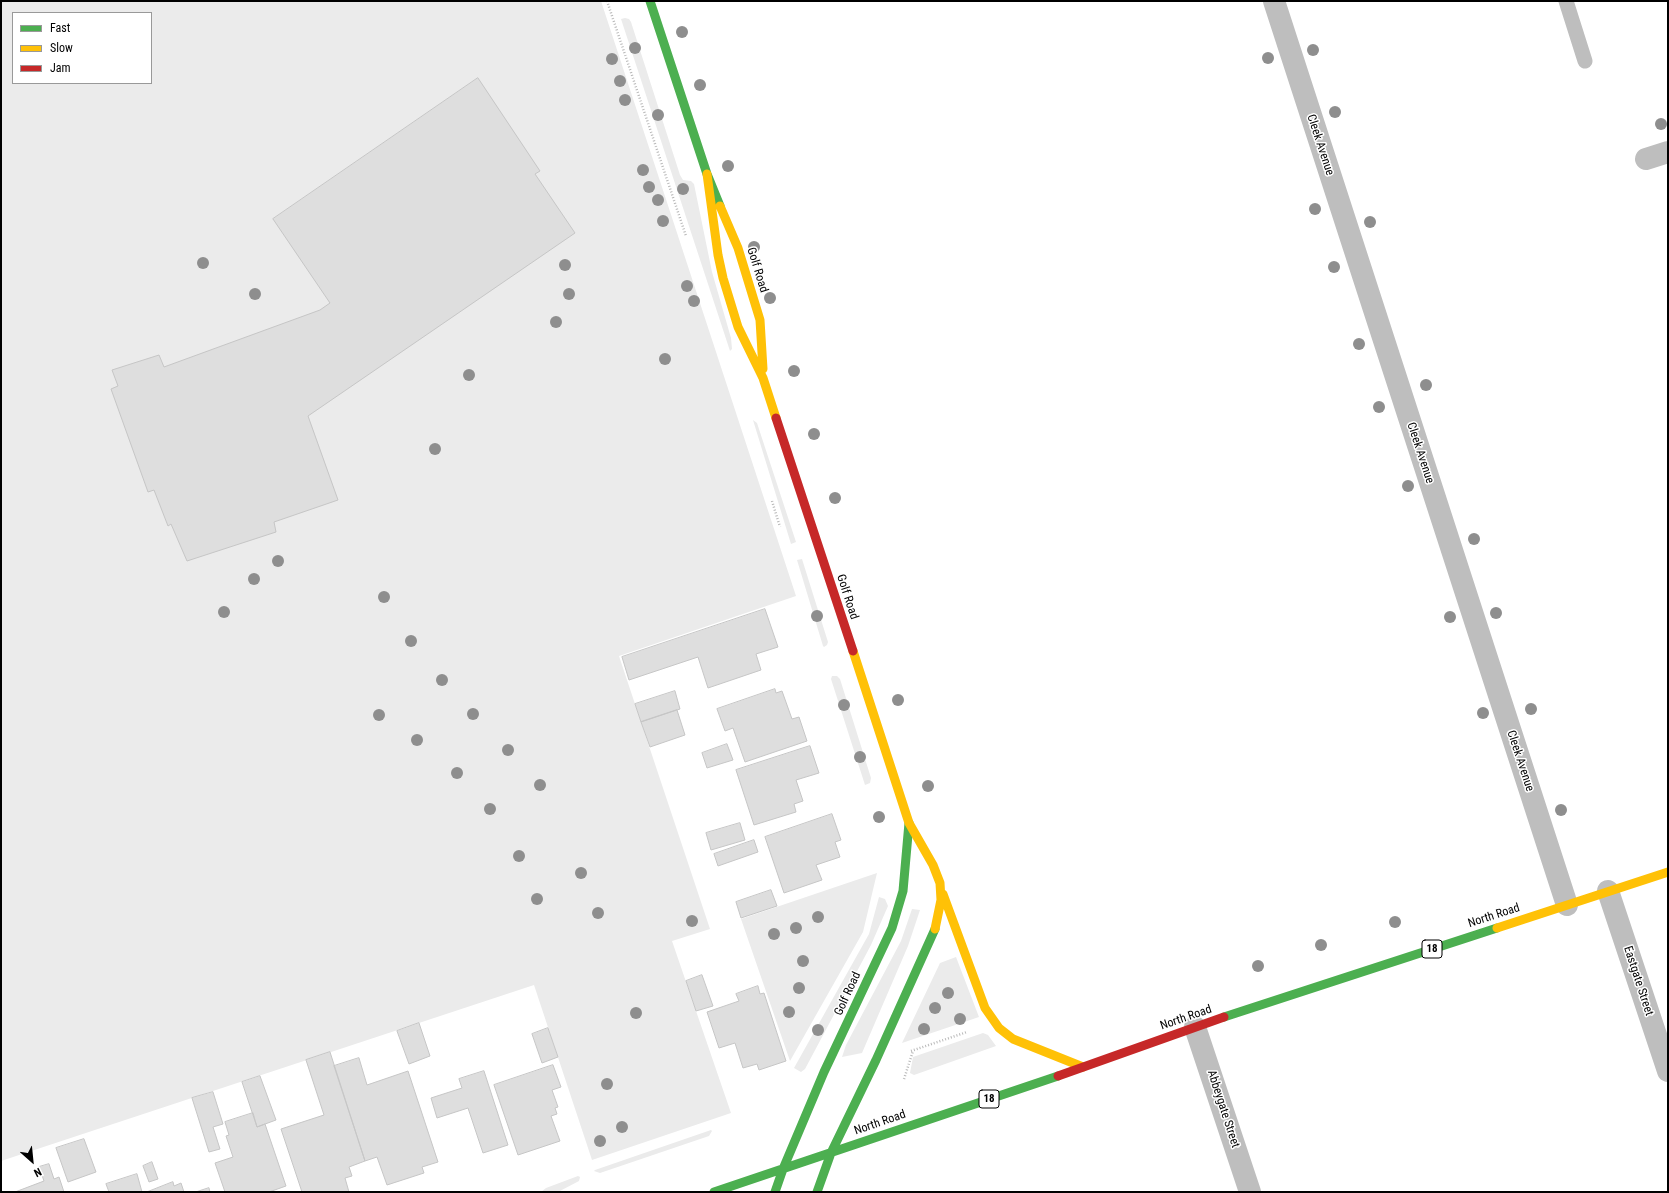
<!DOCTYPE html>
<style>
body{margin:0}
#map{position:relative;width:1669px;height:1193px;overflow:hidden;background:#fff;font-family:"Roboto Condensed",sans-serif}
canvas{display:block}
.frame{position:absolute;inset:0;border:2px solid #000;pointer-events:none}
.legend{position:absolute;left:12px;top:12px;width:140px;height:72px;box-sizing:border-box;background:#fff;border:1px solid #999;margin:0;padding:5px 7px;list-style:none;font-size:12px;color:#000}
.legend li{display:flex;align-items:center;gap:8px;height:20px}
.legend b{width:20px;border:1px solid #999}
.north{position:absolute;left:12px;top:1141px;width:40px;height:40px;-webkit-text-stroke:3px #fff;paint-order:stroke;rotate:153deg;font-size:11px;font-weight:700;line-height:16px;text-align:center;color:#000}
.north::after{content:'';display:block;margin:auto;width:14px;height:18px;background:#000;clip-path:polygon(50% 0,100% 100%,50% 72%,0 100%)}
</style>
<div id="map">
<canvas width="1669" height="1193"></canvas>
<div class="frame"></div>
<ul class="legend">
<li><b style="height:5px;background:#4caf50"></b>Fast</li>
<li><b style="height:5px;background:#ffc107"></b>Slow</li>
<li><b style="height:5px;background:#c62828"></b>Jam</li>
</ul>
<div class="north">N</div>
</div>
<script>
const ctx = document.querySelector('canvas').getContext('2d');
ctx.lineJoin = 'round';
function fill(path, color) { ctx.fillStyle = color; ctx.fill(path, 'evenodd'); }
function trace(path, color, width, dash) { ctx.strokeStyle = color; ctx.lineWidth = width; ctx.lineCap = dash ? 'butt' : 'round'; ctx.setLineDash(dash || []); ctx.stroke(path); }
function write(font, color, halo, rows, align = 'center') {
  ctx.font = font + ' "Roboto Condensed",sans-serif'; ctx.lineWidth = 3; ctx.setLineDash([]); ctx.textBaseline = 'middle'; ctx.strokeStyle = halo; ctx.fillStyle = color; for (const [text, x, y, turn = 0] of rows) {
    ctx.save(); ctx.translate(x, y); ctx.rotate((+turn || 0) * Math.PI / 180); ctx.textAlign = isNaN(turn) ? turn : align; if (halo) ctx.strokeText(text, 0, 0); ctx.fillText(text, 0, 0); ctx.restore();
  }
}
fill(new Path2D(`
 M1,1H601L796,596L619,656L710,929L672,941L731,1113L592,1160L534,985L1,1161ZM13,13H151V83H13Z
 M625,18L629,19L631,22L680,175L683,180L691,181L694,184L712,272L731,338L732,349L730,351L621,19Z
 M753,420L757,423L796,542L791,544Z
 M802,559L828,642L827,645L824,647L823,646L797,560Z
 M832,676H837L840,679L871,778L870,783L865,785L831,679Z
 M877,873L863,932L790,1061L741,919Z
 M879,897L885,899L888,906L871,945L805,1069L801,1072L794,1068L869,934Z
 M912,909L920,910L908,946L862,1053L842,1057L846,1045L901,941Z
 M956,957L979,1017L902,1043L940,963Z
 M983,1033L988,1035L996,1046L914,1075L910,1073L913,1057Z
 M711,1130L712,1131L709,1136L600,1173L594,1171L595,1170Z
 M578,1176L580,1177L579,1181L558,1192H541L546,1188Z`), '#ebebeb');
const building = new Path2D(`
 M478,78L540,171L535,174L575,233L308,416L338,500L274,522L276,532L187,561L171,524L168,526L154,490L148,492L111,389L118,386L112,370L159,355L164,367L320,310L330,303L273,219Z
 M765,609L778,647L756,654L761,670L708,688L698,657L629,680L622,657Z
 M775,689L776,693L782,691L792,719L799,717L807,741L745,762L733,728L725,731L717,709Z
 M675,691L680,709L641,722L635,704Z
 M677,710L685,735L650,747L641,722Z
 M727,744L733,760L707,768L702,753Z
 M810,746L819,773L796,780L803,801L794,804L796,812L754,825L736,770Z
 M832,814L841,840L835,842L840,857L816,865L822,880L784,893L765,837Z
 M740,823L745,840L711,850L706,833Z
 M754,840L758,852L718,866L714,854Z
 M771,890L777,906L741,918L736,902Z
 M702,975L713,1006L696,1011L686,981Z
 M758,986L760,994L764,993L786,1061L759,1070L757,1064L743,1068L735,1043L719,1048L707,1012L739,1001L736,994Z
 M419,1023L430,1056L409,1064L397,1031Z
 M548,1028L558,1057L542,1063L532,1034Z
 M330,1052L365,1161L349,1167L352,1176L345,1178L349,1192H302L281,1129L324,1115L306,1060Z
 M359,1058L367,1085L408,1071L438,1162L422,1167L424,1173L387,1185L377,1157L365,1161L334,1066Z
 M553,1065L561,1087L552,1090L558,1107L555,1108L557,1114L551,1116L560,1141L518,1155L494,1085Z
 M484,1071L508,1145L483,1153L468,1108L437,1118L431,1098L462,1088L459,1079Z
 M260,1076L276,1120L257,1127L242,1082Z
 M213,1092L223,1124L213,1127L220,1149L209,1152L192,1098Z
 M253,1113L257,1127L265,1124L286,1186L269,1192H225L215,1163L233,1157L226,1136L229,1135L225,1122Z
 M84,1139L96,1172L68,1182L56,1148Z
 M152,1162L158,1179L149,1182L143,1166Z
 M49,1164L54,1179L59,1177L64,1192H15L44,1181L39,1167Z
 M137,1174L142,1192H109L106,1184Z
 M173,1182L174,1186L181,1183L184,1192H147Z
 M209,1188L210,1192H196Z`);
fill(building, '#dedede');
trace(building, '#c6c6c6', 1);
trace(new Path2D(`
 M607,1L686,236
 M772,501L780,527
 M911,1051L967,1032
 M904,1079L913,1051`), '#b9b9b9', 2.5, [1, 2]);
trace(new Path2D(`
 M1566,1L1585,61`), '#bebebe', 15);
trace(new Path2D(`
 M1274,1L1567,905
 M1646,159L1668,152
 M1608,891L1668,1071
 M1195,1027L1250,1192`), '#bebebe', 22);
trace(new Path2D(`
 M650,1L707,174L720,206
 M1224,1017L1497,928
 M714,1192L1058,1076
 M775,1192L783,1169L824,1072L892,928L903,891L909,823
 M817,1192L831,1153L876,1060L935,929`), '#4caf50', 9);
trace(new Path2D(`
 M707,174L718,255L723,278L738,327L763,378L776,418
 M720,206L738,248L760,320L763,369
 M853,651L909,823L933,865L940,883L941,900L935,929
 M943,894L985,1008L999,1028L1013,1039L1083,1067
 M1497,928L1668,872`), '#ffc107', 9);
trace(new Path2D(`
 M776,418L853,651
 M1058,1076L1224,1017`), '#c62828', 9);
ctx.fillStyle = '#8e8e8e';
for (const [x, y] of [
 [682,32],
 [635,48],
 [1313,50],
 [1268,58],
 [612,59],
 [620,81],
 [700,85],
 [625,100],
 [1335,112],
 [658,115],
 [1661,124],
 [728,166],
 [643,170],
 [649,187],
 [683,189],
 [658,200],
 [1315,209],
 [663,221],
 [1370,222],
 [754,247],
 [203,263],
 [565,265],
 [1334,267],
 [687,286],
 [255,294],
 [569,294],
 [770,298],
 [694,301],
 [556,322],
 [1359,344],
 [665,359],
 [794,371],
 [469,375],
 [1426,385],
 [1379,407],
 [814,434],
 [435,449],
 [1408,486],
 [835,498],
 [1474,539],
 [278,561],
 [254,579],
 [384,597],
 [224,612],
 [1496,613],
 [817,616],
 [1450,617],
 [411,641],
 [442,680],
 [898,700],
 [844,705],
 [1531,709],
 [1483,713],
 [473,714],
 [379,715],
 [417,740],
 [508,750],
 [860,757],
 [457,773],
 [540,785],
 [928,786],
 [490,809],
 [1561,810],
 [879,817],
 [519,856],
 [581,873],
 [537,899],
 [598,913],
 [818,917],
 [692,921],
 [1395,922],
 [796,928],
 [774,934],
 [1321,945],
 [803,961],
 [1258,966],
 [799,988],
 [948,993],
 [935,1008],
 [789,1012],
 [636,1013],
 [960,1019],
 [924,1029],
 [818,1030],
 [607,1084],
 [622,1127],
 [600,1141]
]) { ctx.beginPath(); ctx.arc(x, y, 6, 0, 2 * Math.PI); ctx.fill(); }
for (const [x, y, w] of [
 [1432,949,20],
 [989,1099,20]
]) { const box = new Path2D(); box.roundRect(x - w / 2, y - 9, w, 18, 3); ctx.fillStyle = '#fff'; ctx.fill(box); trace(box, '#000', 1); }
write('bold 11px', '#000', null, [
 ["18",1432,949],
 ["18",989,1099]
]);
write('12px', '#000', '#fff', [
 ["Cleek Avenue",1320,145,72],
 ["Golf Road",757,270,73],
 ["Cleek Avenue",1420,453,72],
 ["Golf Road",847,597,72],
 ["Cleek Avenue",1520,761,72],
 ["North Road",1494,916,-18],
 ["Eastgate Street",1638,981,72],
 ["Golf Road",848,994,-65],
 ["North Road",1186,1018,-19],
 ["Abbeygate Street",1223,1109,72],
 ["North Road",880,1123,-19]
]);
</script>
